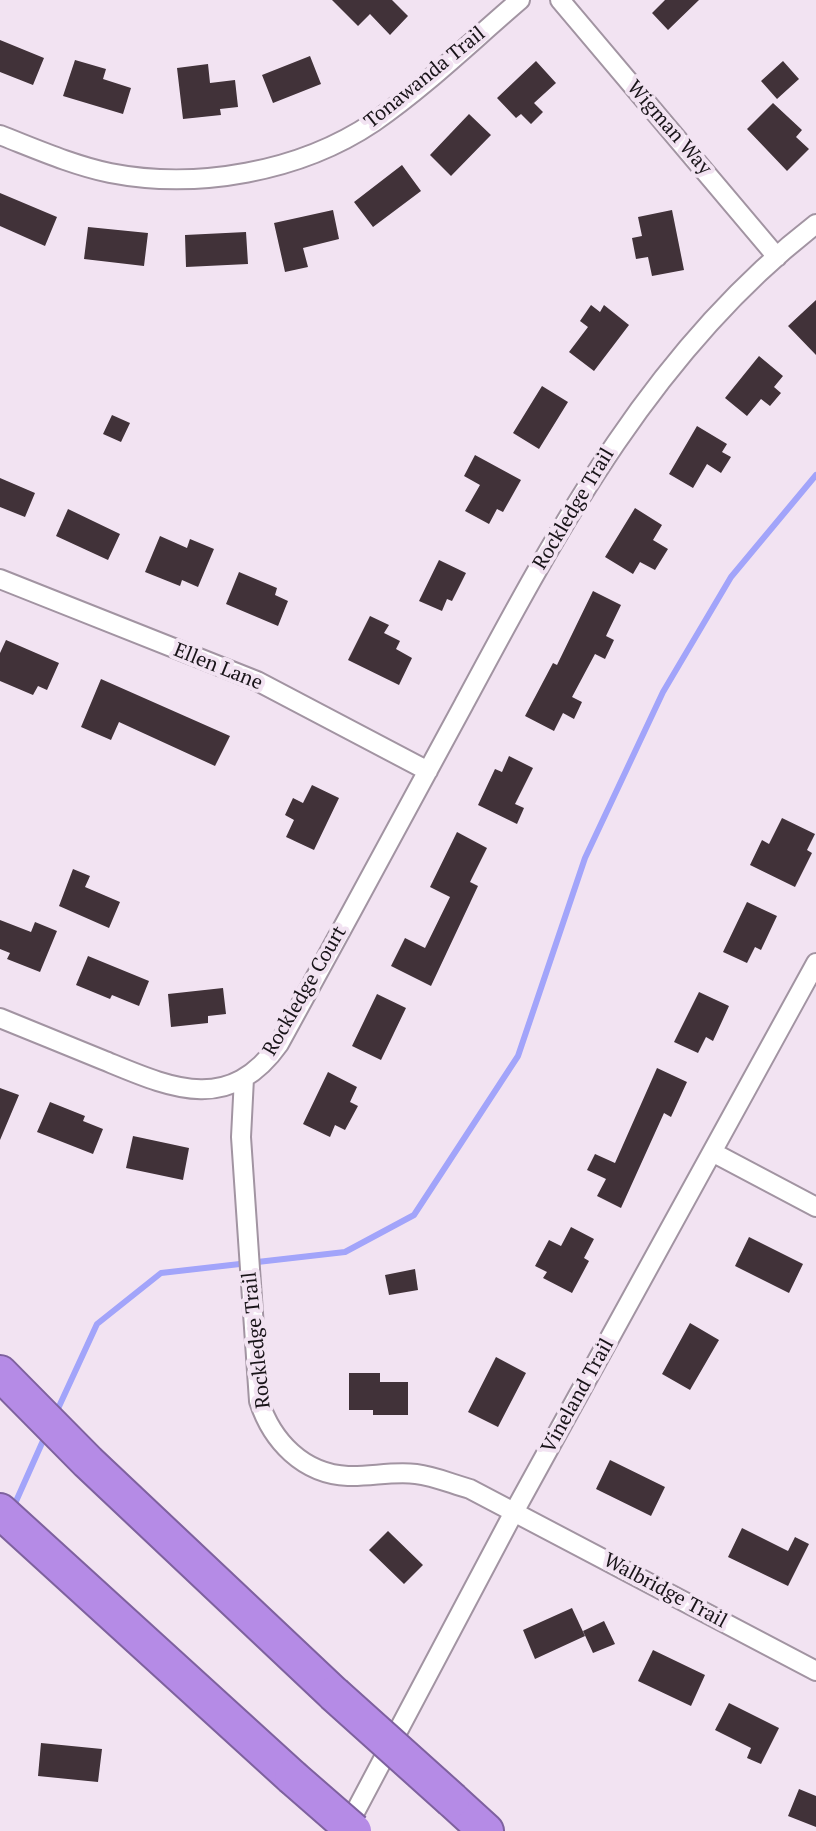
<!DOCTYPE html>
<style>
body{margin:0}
canvas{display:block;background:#f2e3f2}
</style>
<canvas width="816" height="1831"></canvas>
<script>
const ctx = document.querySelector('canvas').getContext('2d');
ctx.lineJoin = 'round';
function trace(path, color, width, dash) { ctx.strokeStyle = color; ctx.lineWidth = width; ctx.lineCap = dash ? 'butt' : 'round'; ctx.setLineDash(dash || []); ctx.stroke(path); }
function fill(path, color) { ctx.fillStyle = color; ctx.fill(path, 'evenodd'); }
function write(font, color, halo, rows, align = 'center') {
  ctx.font = font + ' "PT Serif",serif'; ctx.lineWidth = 8; ctx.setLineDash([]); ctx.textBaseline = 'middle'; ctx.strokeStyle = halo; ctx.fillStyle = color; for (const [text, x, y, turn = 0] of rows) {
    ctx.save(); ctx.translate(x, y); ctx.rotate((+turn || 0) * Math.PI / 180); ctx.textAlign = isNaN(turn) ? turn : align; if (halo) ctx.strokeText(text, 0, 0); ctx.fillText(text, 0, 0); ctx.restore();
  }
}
trace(new Path2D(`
 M56,1413L97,1324L161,1273L345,1252L414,1215L518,1056L585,858L663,692L731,577L816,475
 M13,1508L46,1434`), '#a2a4fa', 6);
fill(new Path2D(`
 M332,0H392L408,16L390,35L370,14L358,26Z
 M665,0H699L668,30L652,13Z
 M0,40L44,58L33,85L0,72Z
 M310,56L321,84L273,103L262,75Z
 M75,60L106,69L103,79L131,88L123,114L63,96Z
 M536,61L556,83L534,103L543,112L531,124L521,114L516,118L497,98Z
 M783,61L799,79L777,99L761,81Z
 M208,64L210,83L235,80L238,107L220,109L221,115L183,119L177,68Z
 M773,103L802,130L796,137L809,149L787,171L747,129Z
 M469,114L491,135L451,176L430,155Z
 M402,165L421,191L373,227L354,202Z
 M0,193L57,217L45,246L0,226Z
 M333,210L339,239L303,248L308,267L285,272L274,223Z
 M672,210L684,270L652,276L648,257L636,259L632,238L642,236L638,217Z
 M88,227L148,233L144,266L84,259Z
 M246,232L248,264L186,267L185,235Z
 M816,300V355L788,326Z
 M591,305L600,312L604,305L629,325L594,371L569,352L588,327L580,321Z
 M759,356L783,376L774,387L781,393L770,406L761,399L747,416L725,398Z
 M542,386L568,402L539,449L513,433Z
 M112,415L130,423L121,442L103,434Z
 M697,426L727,444L722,452L731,457L721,473L707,464L693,488L669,474Z
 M475,455L521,480L503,512L497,509L489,524L465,511L480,485L464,476Z
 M0,478L35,493L25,517L0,507Z
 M635,508L662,525L653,540L668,549L655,570L640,562L633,574L605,557Z
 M68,509L120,534L108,560L56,536Z
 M160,536L187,548L190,539L214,549L198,587L182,580L180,586L145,572Z
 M439,560L466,573L452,601L447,599L442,611L419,601Z
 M239,572L277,588L275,595L288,601L278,626L226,604Z
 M593,591L621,605L606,636L614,640L605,659L595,654L572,697L582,702L574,719L563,713L554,731L525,716L553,663L557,665Z
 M370,616L389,625L384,633L400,641L396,649L412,658L399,685L348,660Z
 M6,640L59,663L47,690L38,686L33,695L0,681V653Z
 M101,679L230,736L215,766L119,722L111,740L81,727Z
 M509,756L533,768L515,804L524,808L517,824L478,805L495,769L502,772Z
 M312,785L339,798L314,850L286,837L294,820L285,815L293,798L303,803Z
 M782,818L815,834L807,850L812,853L795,887L750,865L762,840L769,844Z
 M457,832L487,848L470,882L478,886L431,986L391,966L405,938L425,948L450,897L430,887Z
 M73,869L90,876L85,887L120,902L109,928L59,906Z
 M747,902L777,916L761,950L755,947L747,963L723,952Z
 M0,920L31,932L35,922L57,931L40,972L7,959L10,953L0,949Z
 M88,956L149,981L139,1006L112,995L110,999L76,985Z
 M223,988L226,1014L208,1016V1023L171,1027L168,994Z
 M699,992L729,1006L713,1041L706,1037L698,1053L674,1042Z
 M377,994L406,1008L381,1060L352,1046Z
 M657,1068L687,1082L671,1117L664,1113L621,1208L597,1196L606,1179L587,1170L595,1154L615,1163Z
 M328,1072L357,1087L350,1102L358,1106L345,1130L335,1125L330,1137L303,1124Z
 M0,1088L19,1095L0,1140Z
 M50,1102L85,1116L83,1121L103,1129L93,1154L37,1132Z
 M133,1136L189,1148L183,1180L126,1168Z
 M571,1227L594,1239L584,1258L589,1261L572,1293L543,1278L547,1272L535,1266L549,1240L561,1246Z
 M749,1237L803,1264L789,1293L735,1266Z
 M415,1269L418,1290L389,1295L385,1275Z
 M690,1323L719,1340L690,1390L662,1374Z
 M496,1357L526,1373L498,1427L468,1412Z
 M349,1373H380V1382H408V1415H373V1410H349Z
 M610,1460L665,1487L651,1516L596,1489Z
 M742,1528L788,1551L795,1537L809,1544L788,1586L728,1557Z
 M388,1531L423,1565L404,1584L369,1550Z
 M572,1608L585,1636L535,1659L523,1630Z
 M604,1621L615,1644L593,1653L583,1631Z
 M653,1650L705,1675L691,1706L638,1681Z
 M729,1703L779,1728L761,1764L747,1758L751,1748L715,1730Z
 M41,1743L102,1749L98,1782L38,1776Z
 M799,1789L816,1796V1827L788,1816Z`), '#413239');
const minor = new Path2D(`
 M560,0L777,257
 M0,135C36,149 72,165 110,173C197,190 300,172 374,122C426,86 472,41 520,0
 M0,579L257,681L428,771
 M0,1018C34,1032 69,1046 103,1060C169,1087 228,1116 279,1044C341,931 403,817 464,704C559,527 654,349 816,224
 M244,1078L241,1137L259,1401C272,1441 303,1474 348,1476C370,1477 393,1471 416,1474C434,1476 452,1484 470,1489L816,1671
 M714,1153L816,1207
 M345,1831L514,1512L816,963`);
const motorway = new Path2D(`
 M0,1373L88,1462L334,1694
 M0,1511L292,1777
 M452,1800L486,1831`);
trace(minor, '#a294a2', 22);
trace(motorway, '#7e619e', 38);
trace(minor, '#fff', 18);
trace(motorway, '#b58be6', 34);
const motorwayBridge = new Path2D(`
 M334,1694L452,1800
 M292,1777L354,1831`);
trace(motorwayBridge, '#7e619e', 38, []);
trace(motorwayBridge, '#b58be6', 34);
write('20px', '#191419', '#f2e3f2', [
 ["Tonawanda Trail",425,78,-39],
 ["Wigman Way",669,128,49],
 ["Rockledge Trail",574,509,-59],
 ["Ellen Lane",218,667,22],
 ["Rockledge Court",305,991,-60],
 ["Rockledge Trail",257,1340,-96],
 ["Vineland Trail",578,1396,-61],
 ["Walbridge Trail",665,1591,28]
]);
</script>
